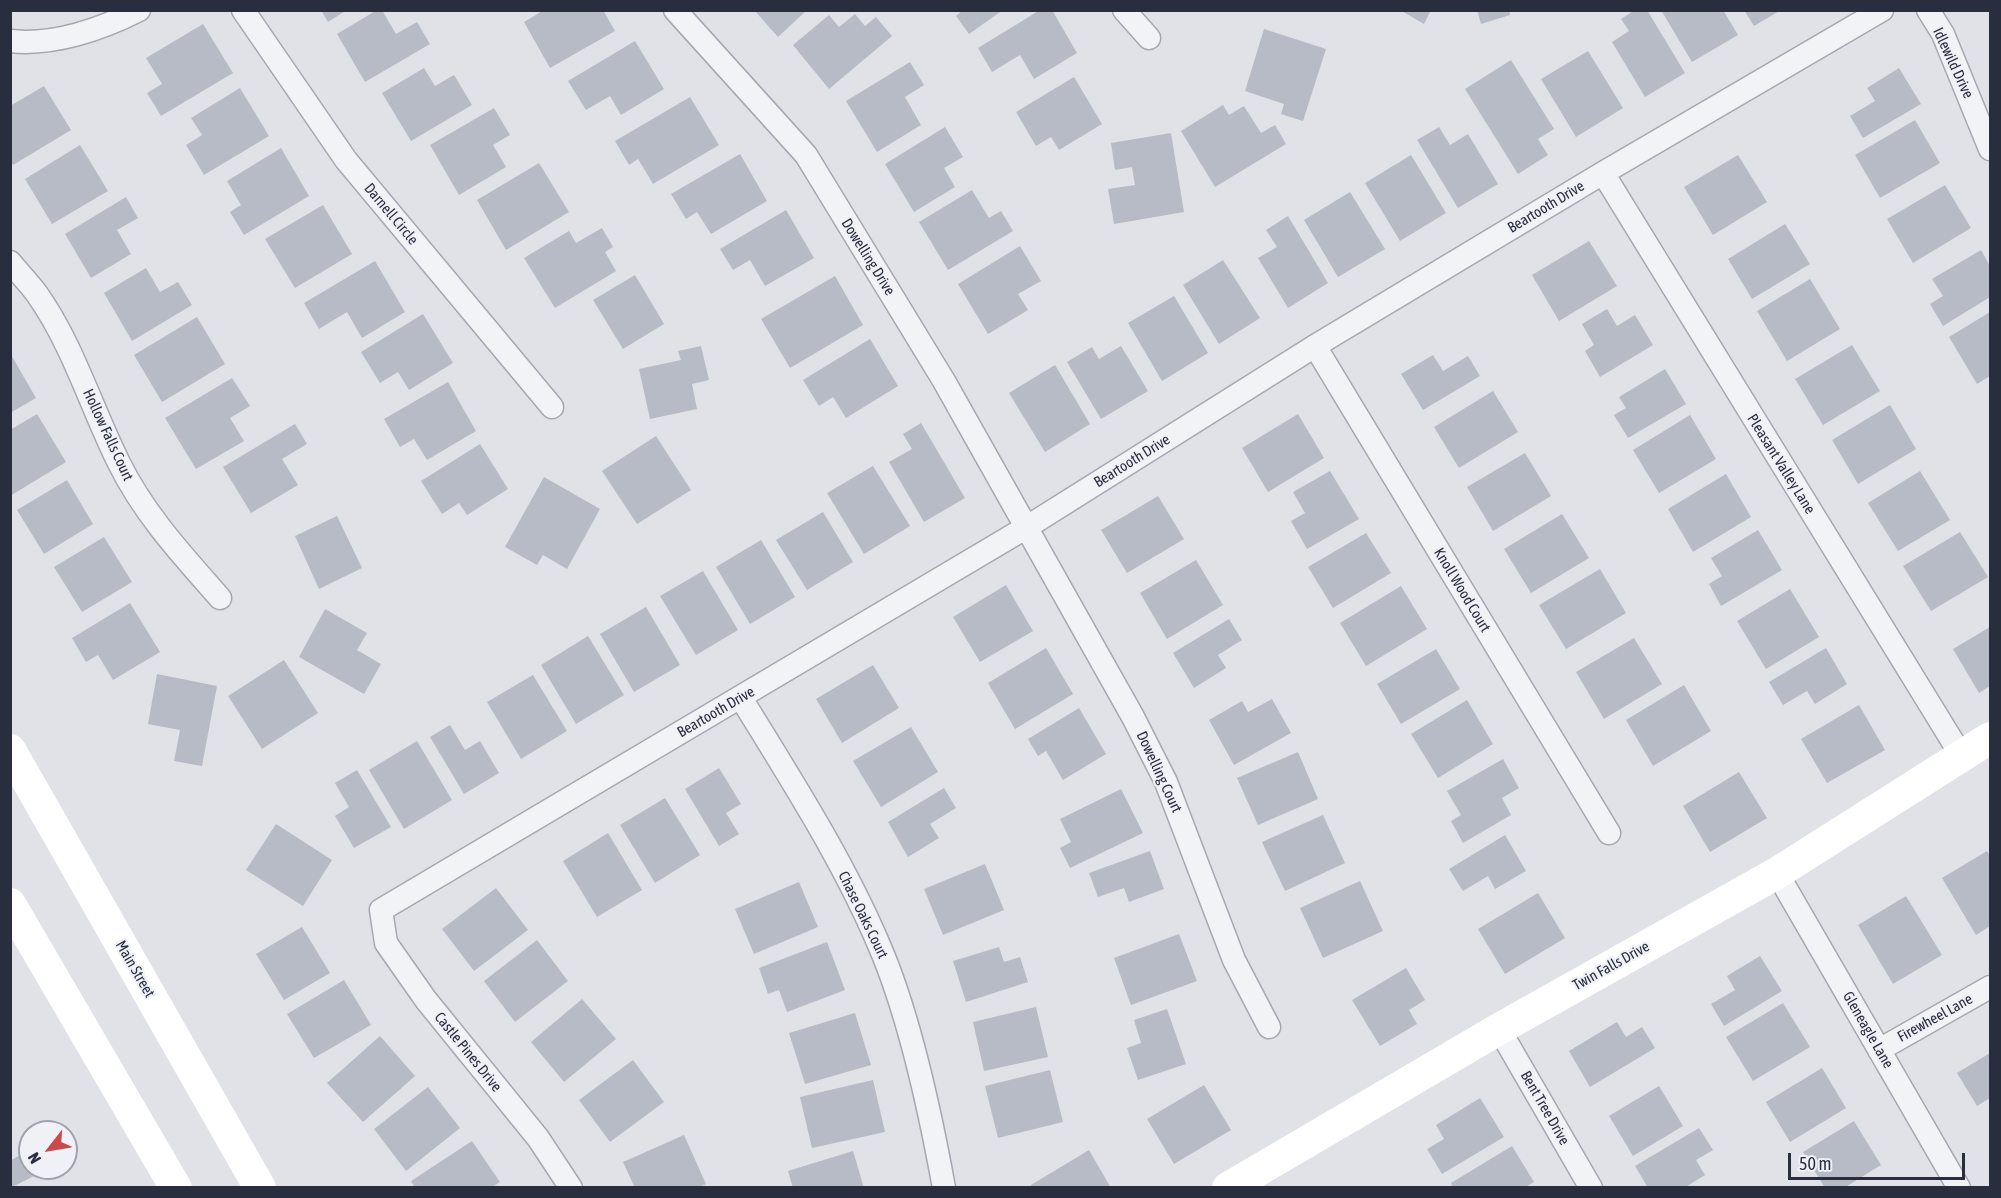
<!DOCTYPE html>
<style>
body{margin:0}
#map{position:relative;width:2001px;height:1198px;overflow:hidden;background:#e0e2e8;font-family:"Asap Condensed",sans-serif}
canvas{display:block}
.frame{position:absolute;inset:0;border:12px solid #292e3f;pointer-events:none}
.north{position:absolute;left:18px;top:1120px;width:60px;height:60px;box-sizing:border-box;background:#eff1f6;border:2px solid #a0a3ad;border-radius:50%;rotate:239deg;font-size:16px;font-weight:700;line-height:24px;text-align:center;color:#292e3f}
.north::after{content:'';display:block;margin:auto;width:21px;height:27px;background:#c9494d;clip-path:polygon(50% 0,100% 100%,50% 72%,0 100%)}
.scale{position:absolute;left:1788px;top:1153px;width:177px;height:27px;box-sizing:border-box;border:3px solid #292e3f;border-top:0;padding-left:8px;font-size:18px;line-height:21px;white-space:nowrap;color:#292e3f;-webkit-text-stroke:4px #eff1f6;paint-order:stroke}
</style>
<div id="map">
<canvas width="2001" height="1198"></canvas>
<div class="frame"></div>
<div class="north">N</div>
<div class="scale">50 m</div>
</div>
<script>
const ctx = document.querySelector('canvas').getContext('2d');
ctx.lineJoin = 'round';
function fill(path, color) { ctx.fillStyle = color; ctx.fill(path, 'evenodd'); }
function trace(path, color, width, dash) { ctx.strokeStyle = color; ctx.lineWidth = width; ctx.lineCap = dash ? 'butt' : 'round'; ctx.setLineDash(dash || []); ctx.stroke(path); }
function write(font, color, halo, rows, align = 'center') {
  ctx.font = font + ' "Asap Condensed",sans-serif'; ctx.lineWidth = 4.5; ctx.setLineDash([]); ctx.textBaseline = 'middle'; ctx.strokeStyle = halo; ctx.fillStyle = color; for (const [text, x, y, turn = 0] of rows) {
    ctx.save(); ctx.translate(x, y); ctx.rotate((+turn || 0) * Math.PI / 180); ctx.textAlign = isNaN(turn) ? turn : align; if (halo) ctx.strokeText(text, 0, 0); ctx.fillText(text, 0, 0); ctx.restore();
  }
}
fill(new Path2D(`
 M321,10H347L328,22Z
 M377,10H382L396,34L417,22L430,44L365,82L337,34Z
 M544,10H603L615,31L550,68L524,22Z
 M754,10H807L778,37Z
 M963,10H1003L969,34L956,16Z
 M1040,10H1052L1077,53L1034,79L1020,55L992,72L978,48Z
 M1400,10H1431L1424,24Z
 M1477,10H1509L1510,15L1481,24Z
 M1635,10H1647L1685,73L1645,97L1612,42L1629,31L1621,19Z
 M1661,10H1723L1738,35L1692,62Z
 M1744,10H1781L1754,26Z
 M855,14L865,26L876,17L892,36L829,89L793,45L829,15L839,27Z
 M203,24L233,73L161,116L147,93L162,84L146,58Z
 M1264,29L1326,49L1303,121L1281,114L1284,104L1245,91Z
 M635,41L664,89L621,115L610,96L586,110L568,81Z
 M1588,51L1623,108L1576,137L1541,79Z
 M1511,60L1554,129L1538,139L1548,155L1518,174L1465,89Z
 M910,62L924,85L905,97L921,125L877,152L846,101Z
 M424,68L435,86L454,75L472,105L411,141L382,93Z
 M1899,68L1921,104L1863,138L1850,116L1875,101L1867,88Z
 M1074,77L1102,124L1059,150L1051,137L1036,146L1016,112Z
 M44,86L71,130L13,165L10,160V106Z
 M240,88L269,136L204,175L186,145L202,135L191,118Z
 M690,97L719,145L653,184L638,159L629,165L615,141Z
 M1223,105L1229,115L1244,106L1261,133L1275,125L1286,144L1215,187L1181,131Z
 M494,108L510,135L493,145L506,167L459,195L430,145Z
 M1915,120L1940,163L1880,198L1855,155Z
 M945,127L963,157L944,168L955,187L914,212L885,164Z
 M1439,127L1450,145L1468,134L1498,184L1458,208L1417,140Z
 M1171,133L1184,212L1114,224L1108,189L1135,185L1132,167L1115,170L1111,143Z
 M80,145L108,191L52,224L25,179Z
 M281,148L309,196L244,235L230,212L241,205L227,181Z
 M740,154L767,201L711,234L697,212L686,219L671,194Z
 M1411,155L1446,213L1400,241L1365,183Z
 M1738,155L1767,202L1713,235L1684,187Z
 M539,163L569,212L506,250L477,200Z
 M1945,185L1971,228L1913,263L1887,219Z
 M972,190L989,218L1001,211L1013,231L948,270L919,222Z
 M1350,192L1385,249L1338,277L1304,220Z
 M126,197L138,218L117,230L131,254L91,278L65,234Z
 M323,205L352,254L295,288L265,239Z
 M786,210L814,258L765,286L750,260L733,270L720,249Z
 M1288,216L1328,283L1288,308L1258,258L1277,247L1266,230Z
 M1785,224L1810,264L1752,299L1728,259Z
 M602,228L613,247L605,252L616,271L555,308L524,258L569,231L576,243Z
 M1589,241L1617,286L1559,321L1532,275Z
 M1020,246L1041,281L1018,294L1028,310L988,334L958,284Z
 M1981,250L1990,266V297L1943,326L1930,304L1943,296L1932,279Z
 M1223,260L1260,318L1219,344L1183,285Z
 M375,261L405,312L362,338L347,312L319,329L304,303Z
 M146,268L160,292L178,282L192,305L132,341L104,293Z
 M635,275L664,324L623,349L593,300Z
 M835,276L863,325L790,368L761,319Z
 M1810,279L1840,329L1787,361L1757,311Z
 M1174,296L1208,353L1162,381L1128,323Z
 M1607,309L1617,326L1635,315L1653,345L1600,377L1585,351L1594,345L1582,324Z
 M1990,312V376L1977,384L1949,337Z
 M423,314L453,363L409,390L398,372L380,383L361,352Z
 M197,317L225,364L162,402L134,355Z
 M870,339L898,386L846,418L833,397L819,406L803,380Z
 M1852,345L1880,391L1823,425L1795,379Z
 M701,346L709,380L692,384L697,409L650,419L639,369L681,360L678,351Z
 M1121,346L1148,391L1101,419L1067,362L1092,347L1099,359Z
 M10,353L36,398L10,413Z
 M1433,355L1443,371L1468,356L1480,376L1423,410L1401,374Z
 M1055,365L1090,424L1045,452L1009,393Z
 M1665,369L1686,404L1628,438L1614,415L1626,408L1619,397Z
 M232,378L250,406L230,418L244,441L196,469L165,418Z
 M448,382L476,431L427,460L414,439L400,447L384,419Z
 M1493,391L1518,432L1459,468L1434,427Z
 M1890,405L1916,449L1858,484L1832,440Z
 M37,414L66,462L10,496V430Z
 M1298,414L1324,458L1268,492L1242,448Z
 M1690,415L1716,459L1659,493L1633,450Z
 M921,423L965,498L924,522L889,462L912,449L903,434Z
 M295,424L307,444L282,459L298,485L251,513L223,467Z
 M656,436L691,490L637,524L602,471Z
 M480,444L508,489L467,515L459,503L442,514L421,481Z
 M1525,453L1551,496L1493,531L1467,487Z
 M873,466L910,526L864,554L827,493Z
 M1330,471L1359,519L1307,549L1291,521L1305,513L1293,492Z
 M1920,471L1950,520L1898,551L1868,503Z
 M1726,474L1751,517L1693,552L1668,509Z
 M544,477L600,509L567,569L543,555L537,565L505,547Z
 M67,480L93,524L44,554L17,510Z
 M1158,496L1184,539L1127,573L1101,530Z
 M823,512L853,562L807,590L776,540Z
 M1562,514L1589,558L1531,593L1504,549Z
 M337,516L362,568L319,589L295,536Z
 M1758,530L1782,570L1721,606L1709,584L1722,576L1711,558Z
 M1960,532L1988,577L1931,611L1903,566Z
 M1366,533L1391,573L1333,608L1308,567Z
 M104,537L132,582L82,612L54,567Z
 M761,540L795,597L750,624L716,567Z
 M1196,560L1223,605L1167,639L1140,593Z
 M1600,569L1626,613L1566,649L1539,605Z
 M703,571L738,630L696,655L660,596Z
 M1006,585L1033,631L980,662L953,617Z
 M1401,586L1427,629L1366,666L1340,623Z
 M1790,589L1819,637L1766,669L1737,621Z
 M130,603L160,652L113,680L98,655L86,662L72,638Z
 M646,607L680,665L634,692L600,634Z
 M325,609L367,633L357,650L381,664L364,694L299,657Z
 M1229,619L1242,640L1218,655L1226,668L1194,688L1173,653Z
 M1990,627V686L1979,693L1953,649Z
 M588,636L624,695L576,724L541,665Z
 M1634,638L1662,684L1604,719L1576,672Z
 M1046,648L1073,694L1015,729L988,683Z
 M1826,648L1847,684L1815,704L1807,691L1783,705L1769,682Z
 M1436,649L1460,689L1401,724L1377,684Z
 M284,660L318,713L262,749L228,696Z
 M873,665L899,708L842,743L816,699Z
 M157,674L217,686L202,766L174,761L180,730L148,724Z
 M533,675L567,731L521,759L487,702Z
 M1684,685L1711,731L1653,766L1626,720Z
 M1272,699L1291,733L1234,765L1209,720L1242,701L1248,712Z
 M1467,700L1493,744L1438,778L1411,734Z
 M1859,705L1885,750L1827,783L1801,739Z
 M1079,708L1106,754L1063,780L1046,751L1038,756L1028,739Z
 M450,725L465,750L480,741L499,773L464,794L430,737Z
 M911,727L938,772L881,807L853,761Z
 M417,741L452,800L404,829L369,770Z
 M1298,752L1318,799L1258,825L1237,778Z
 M1503,759L1519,788L1502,798L1511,815L1463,843L1451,821L1461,815L1447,791Z
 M719,768L741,804L726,813L739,834L719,846L685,789Z
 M357,770L391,827L354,848L335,816L349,807L335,783Z
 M1739,772L1767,818L1710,852L1683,806Z
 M944,788L956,808L930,824L939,838L908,857L888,822Z
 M1121,789L1143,833L1070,868L1060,848L1071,842L1060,819Z
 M665,798L700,855L655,883L620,825Z
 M1323,815L1345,863L1285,891L1262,842Z
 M276,824L332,860L303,906L246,870Z
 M608,833L642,890L597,917L563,861Z
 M1505,835L1526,871L1495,889L1488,876L1463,891L1449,869Z
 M1150,851L1164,889L1129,902L1124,888L1098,897L1089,873Z
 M1987,851L1990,856V926L1976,935L1942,878Z
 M985,864L1004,910L943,935L924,889Z
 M1360,881L1383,931L1323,958L1300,908Z
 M799,882L818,927L754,954L735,909Z
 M496,888L528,930L474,971L442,929Z
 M1538,893L1565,938L1505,974L1478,929Z
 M1906,896L1942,955L1893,984L1858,925Z
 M302,927L330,973L284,1000L256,954Z
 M1179,934L1197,981L1131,1005L1114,958Z
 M537,940L568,981L515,1022L484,981Z
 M827,942L845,990L787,1012L779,990L768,994L759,968Z
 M999,947L1004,962L1020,957L1028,982L966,1002L953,961Z
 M1760,956L1782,991L1724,1026L1711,1004L1735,990L1727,976Z
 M1406,968L1425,1000L1409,1010L1417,1024L1380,1046L1352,1000Z
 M344,980L371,1025L314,1058L287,1014Z
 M582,999L616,1039L564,1082L531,1042Z
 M1783,1003L1810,1047L1753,1081L1726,1037Z
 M1036,1007L1048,1057L984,1071L973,1022Z
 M1167,1009L1186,1064L1138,1080L1127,1048L1141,1043L1134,1020Z
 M855,1013L871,1065L805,1084L789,1033Z
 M1617,1022L1626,1037L1642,1027L1655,1048L1590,1087L1569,1051Z
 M380,1036L415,1076L363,1122L327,1083Z
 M1990,1053V1098L1977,1106L1957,1073Z
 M633,1060L664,1102L610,1142L579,1100Z
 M1822,1068L1846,1108L1790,1142L1766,1102Z
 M1050,1070L1063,1122L998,1138L985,1086Z
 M873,1080L885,1132L812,1148L800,1097Z
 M1204,1085L1231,1130L1174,1164L1147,1119Z
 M1659,1086L1683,1126L1633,1156L1609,1116Z
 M428,1087L460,1128L406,1171L374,1129Z
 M1480,1098L1504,1137L1442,1174L1427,1149L1444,1139L1436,1125Z
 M1854,1121L1881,1165L1844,1188H1825L1803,1152Z
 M1699,1128L1713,1150L1696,1160L1705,1175L1684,1188H1648L1635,1166Z
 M684,1135L706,1184L698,1188H635L623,1162Z
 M472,1141L500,1182L491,1188H415L411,1181Z
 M1512,1146L1534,1182L1524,1188H1453L1451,1183Z
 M1089,1150L1111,1188H1032L1031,1185Z
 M853,1151L864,1188H793L788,1171Z
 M25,1152L30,1161V1168H34L38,1174L10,1188V1161Z`), '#b7bbc5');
const street = new Path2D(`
 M243,10L346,160L552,407
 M675,10L806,155L944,381L1133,717L1166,782L1234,960L1269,1027
 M1124,10L1149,38
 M1928,10L1943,34L1990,149
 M10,41C53,46 102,29 139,10
 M1603,173L1961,755
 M10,262C19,273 29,283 37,294C73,345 91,407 119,463C144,514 183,556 220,598
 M1315,346L1609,833
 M741,698C790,778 842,858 879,945C910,1016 930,1111 944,1188
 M1777,873L1959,1188
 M1499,1029L1591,1188
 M1879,1050L1990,987
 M571,1188L538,1138L426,1000L386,943L381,910L1027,527L1315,346L1603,173L1882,10`);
trace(street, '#a5a8b2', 25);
trace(street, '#f2f3f7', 22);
trace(new Path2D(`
 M10,750L260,1188
 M10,904L176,1188
 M1228,1188L1499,1029L1777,873L1990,738`), '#fff', 32);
write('15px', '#292e3f', '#eff1f6', [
 ["Idlewild Drive",1953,63,65],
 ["Beartooth Drive",1546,207,-31],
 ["Darnell Circle",391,214,50],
 ["Dowelling Drive",868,257,58],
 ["Hollow Falls Court",108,435,65],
 ["Beartooth Drive",1132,461,-32],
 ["Pleasant Valley Lane",1781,464,58],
 ["Knoll Wood Court",1462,590,59],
 ["Beartooth Drive",716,712,-30],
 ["Dowelling Court",1159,772,65],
 ["Chase Oaks Court",863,915,64],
 ["Twin Falls Drive",1611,966,-29],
 ["Main Street",135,969,60],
 ["Firewheel Lane",1935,1018,-29],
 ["Gleneagle Lane",1868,1030,60],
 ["Castle Pines Drive",468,1052,51],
 ["Bent Tree Drive",1545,1108,60]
]);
</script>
